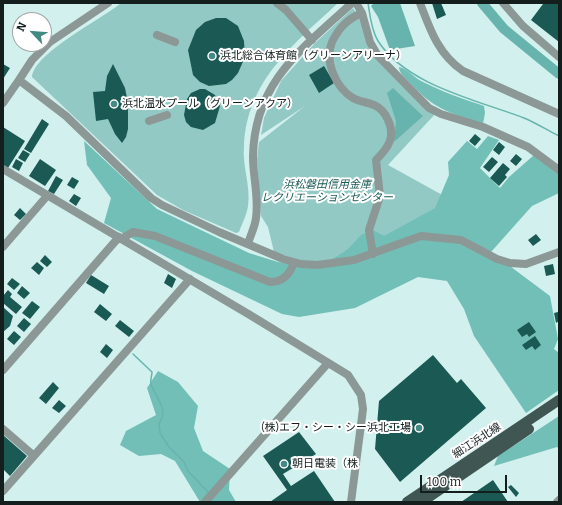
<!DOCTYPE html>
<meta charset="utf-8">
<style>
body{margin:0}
#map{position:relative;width:562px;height:505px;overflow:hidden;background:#d2f0ed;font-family:Bitter,serif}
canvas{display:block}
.frame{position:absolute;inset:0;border:4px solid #131e1d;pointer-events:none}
.north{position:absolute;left:12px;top:12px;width:40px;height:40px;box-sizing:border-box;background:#fff;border:1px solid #a1a5a5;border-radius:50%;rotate:296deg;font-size:11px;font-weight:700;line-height:16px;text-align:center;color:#131e1d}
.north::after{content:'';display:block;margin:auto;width:14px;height:18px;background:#438984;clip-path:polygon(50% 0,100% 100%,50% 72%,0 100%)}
.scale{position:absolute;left:420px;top:475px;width:87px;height:18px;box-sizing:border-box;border:2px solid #131e1d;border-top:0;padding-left:5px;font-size:12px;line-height:14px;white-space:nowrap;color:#131e1d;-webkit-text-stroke:3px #fff;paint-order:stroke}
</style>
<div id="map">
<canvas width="562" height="505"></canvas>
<div class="frame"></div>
<div class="north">N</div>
<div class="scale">100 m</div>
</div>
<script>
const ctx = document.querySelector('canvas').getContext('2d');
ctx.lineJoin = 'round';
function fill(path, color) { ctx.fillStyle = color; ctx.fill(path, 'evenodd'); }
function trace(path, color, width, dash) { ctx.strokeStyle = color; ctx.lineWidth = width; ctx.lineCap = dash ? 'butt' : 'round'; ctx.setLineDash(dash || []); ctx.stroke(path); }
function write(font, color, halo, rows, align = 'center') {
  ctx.font = font + ' Bitter,"Noto Sans JP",serif'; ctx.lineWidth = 4; ctx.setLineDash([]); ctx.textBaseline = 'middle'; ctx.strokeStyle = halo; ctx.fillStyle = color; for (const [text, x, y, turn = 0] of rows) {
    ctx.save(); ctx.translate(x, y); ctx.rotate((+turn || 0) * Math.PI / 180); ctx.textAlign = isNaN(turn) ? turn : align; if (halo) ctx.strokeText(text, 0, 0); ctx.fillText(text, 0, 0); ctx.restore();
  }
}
fill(new Path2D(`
 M121,3H338C294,44 247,80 244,146C242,166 251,186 248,206C247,214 242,224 239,232L236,233L183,210L157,195L32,77C34,53 102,19 121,3Z
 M353,8L361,21L366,41L376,57L436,113L388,165L455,202L354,256L320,261H301L274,252L268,227L261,216L257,160L259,142L305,106L261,135L264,118L281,81L315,43Z`), '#93c9c4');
fill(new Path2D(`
 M399,67C408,69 414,78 423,82C443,92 463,99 484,106L485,113L483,124C448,112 435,110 409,82C405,78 399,73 399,67Z
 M488,136L499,140L480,168L500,188L509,177L534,155L559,174V193L532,206L491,252L550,296L558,339L554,349L559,353V390L526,413L474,336L464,309L447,281L418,277L355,308L299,317L282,314L192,271L104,223L111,198L87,165L84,141L157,209L249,253L278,262L318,269L348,249L361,235L373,230L384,236L435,208L449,175L448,162L467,141L477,149Z
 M158,371L178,382L198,406L194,428L203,451L230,469L229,490L236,502H200L175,461L161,454L139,456L120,445L126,431L156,415L147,388Z
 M559,416V449L557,447L494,466L498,456Z`), '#72bfb8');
fill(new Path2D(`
 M374,3H400L415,46L390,50L378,17L371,6Z
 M393,88L423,116L394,142L396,121L387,93Z`), '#67b4ae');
trace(new Path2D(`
 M368,3C370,15 371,30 378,41C406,85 477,100 524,118C536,123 547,130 559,136
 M133,354L152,372C152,376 150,379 151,384C156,399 169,408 159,424L160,433L169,447L184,462L188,471L208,492`), '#67b4ae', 1.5);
trace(new Path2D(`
 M482,3L504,29L559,74`), '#67b4ae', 10);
fill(new Path2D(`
 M432,3H441L446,15L437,19Z
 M542,3H559V42L531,20L543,4Z
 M216,18H226L238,26L244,41L245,57L238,73L232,80L226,84L209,86L200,82L193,75L188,50L196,30L205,22Z
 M3,64L10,68L3,79Z
 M113,64L125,88L128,103V129L126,137L122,143L115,134L108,119L96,121L93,92L105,91L107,76Z
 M324,66L334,83L319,93L309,75Z
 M200,89H205L215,95L220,106L215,123L203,130L191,127L186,122L184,115L187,99L191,93Z
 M42,119L49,124L31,153L24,149Z
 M3,127L25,141L8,168L3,165Z
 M475,134L481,139L475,146L469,141Z
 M499,142L505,147L499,155L493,150Z
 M23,150L30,154L25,162L18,158Z
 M516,154L522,159L516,166L510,161Z
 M492,157L498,162L489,172L483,167Z
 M16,159L23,163L19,171L12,167Z
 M40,159L56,170L45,186L29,176Z
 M503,163L510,169L505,175L507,177L499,186L490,178Z
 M56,176L63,180L54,194L48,191Z
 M72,177L79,181L74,189L67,185Z
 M74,194L81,198L76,206L69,201Z
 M20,208L26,214L20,220L14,215Z
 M536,234L541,240L533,246L528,240Z
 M45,255L52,262L47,267L40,261Z
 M37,262L44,268L39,275L31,268Z
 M553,264L555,274L546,276L544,266Z
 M168,274L176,279L172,288L164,283Z
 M91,275L109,286L104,294L86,283Z
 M12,278L20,284L14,290L7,284Z
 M22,286L30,293L24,299L17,293Z
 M8,290L12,294L10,297L22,307L16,314L3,303V296Z
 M32,301L40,307L30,319L22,313Z
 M100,304L112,314L106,321L94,312Z
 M3,307L13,316L10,326L3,332Z
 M558,312L559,321L556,323L554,313Z
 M24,318L31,324L24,332L17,326Z
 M120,320L134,331L129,337L115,326Z
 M529,322L536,332L529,337L527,334L522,337L517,330Z
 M14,331L21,337L14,345L7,339Z
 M535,336L541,345L535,350L532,346L526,350L522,345Z
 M106,344L113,350L107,358L100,352Z
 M433,355L457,383L461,379L486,408L400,482L375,449L379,401Z
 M53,382L59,388L46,404L39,398Z
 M59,400L66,406L59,413L52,408Z
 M299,432L316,454L283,474L291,486L314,471L335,502H270L287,490L263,456Z
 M3,435L27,456L10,476L3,469Z
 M493,480L508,502H461Z
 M511,485L519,493L516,497L508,487Z`), '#1b5954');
trace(new Path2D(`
 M277,3L286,10L312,40
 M356,3L362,13L370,42L378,56L429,108L441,114L483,127L528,147L559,170
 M420,3C430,29 438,54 463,71L559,114
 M503,3L523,26L559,57
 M362,13C347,19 339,28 332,42C324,61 336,88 353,98C360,102 367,102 374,105C381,108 385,113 388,120C396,137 388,148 376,160L380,196L369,230L373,254
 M157,35L175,42
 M19,80L32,60L50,42L108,3
 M3,103L19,80L66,116L151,198L162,205L219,232L283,259L301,264L317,265L354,260L421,236L461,240L497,259L510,263L526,264L559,252
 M149,121L167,115
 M3,169L250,315L348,375L361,395L363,409L351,502
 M121,239L133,232L155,236L270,282C283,282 289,275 294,263
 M248,244C250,236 255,227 256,218C259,197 253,177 253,157C254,82 302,49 352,3
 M3,247L47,196
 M3,370L119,237
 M3,429L33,455
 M3,491L190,279
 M205,502L328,363
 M557,502L559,500`), '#8b9896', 8);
trace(new Path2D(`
 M407,502L559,400
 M422,502L529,429`), '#3f5653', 10);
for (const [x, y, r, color] of [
 [212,56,4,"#438984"],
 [114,104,4,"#438984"],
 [419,428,4,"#438984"],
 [284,464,4,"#438984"]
]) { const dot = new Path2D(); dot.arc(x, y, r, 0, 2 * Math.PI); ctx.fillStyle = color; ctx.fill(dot); trace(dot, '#fff', 1.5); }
write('11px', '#131e1d', '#fff', [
 ["浜北総合体育館（グリーンアリーナ）",220,56],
 ["浜北温水プール（グリーンアクア）",122,104],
 ["(株)エフ・シー・シー浜北工場",411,428,"right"],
 ["朝日電装（株",292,464]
], 'left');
write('italic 11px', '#185a55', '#fff', [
 ["浜松磐田信用金庫",327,185],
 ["レクリエーションセンター",327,198]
]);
write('11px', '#131e1d', '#fff', [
 ["細江浜北線",477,441,-33]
]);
</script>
